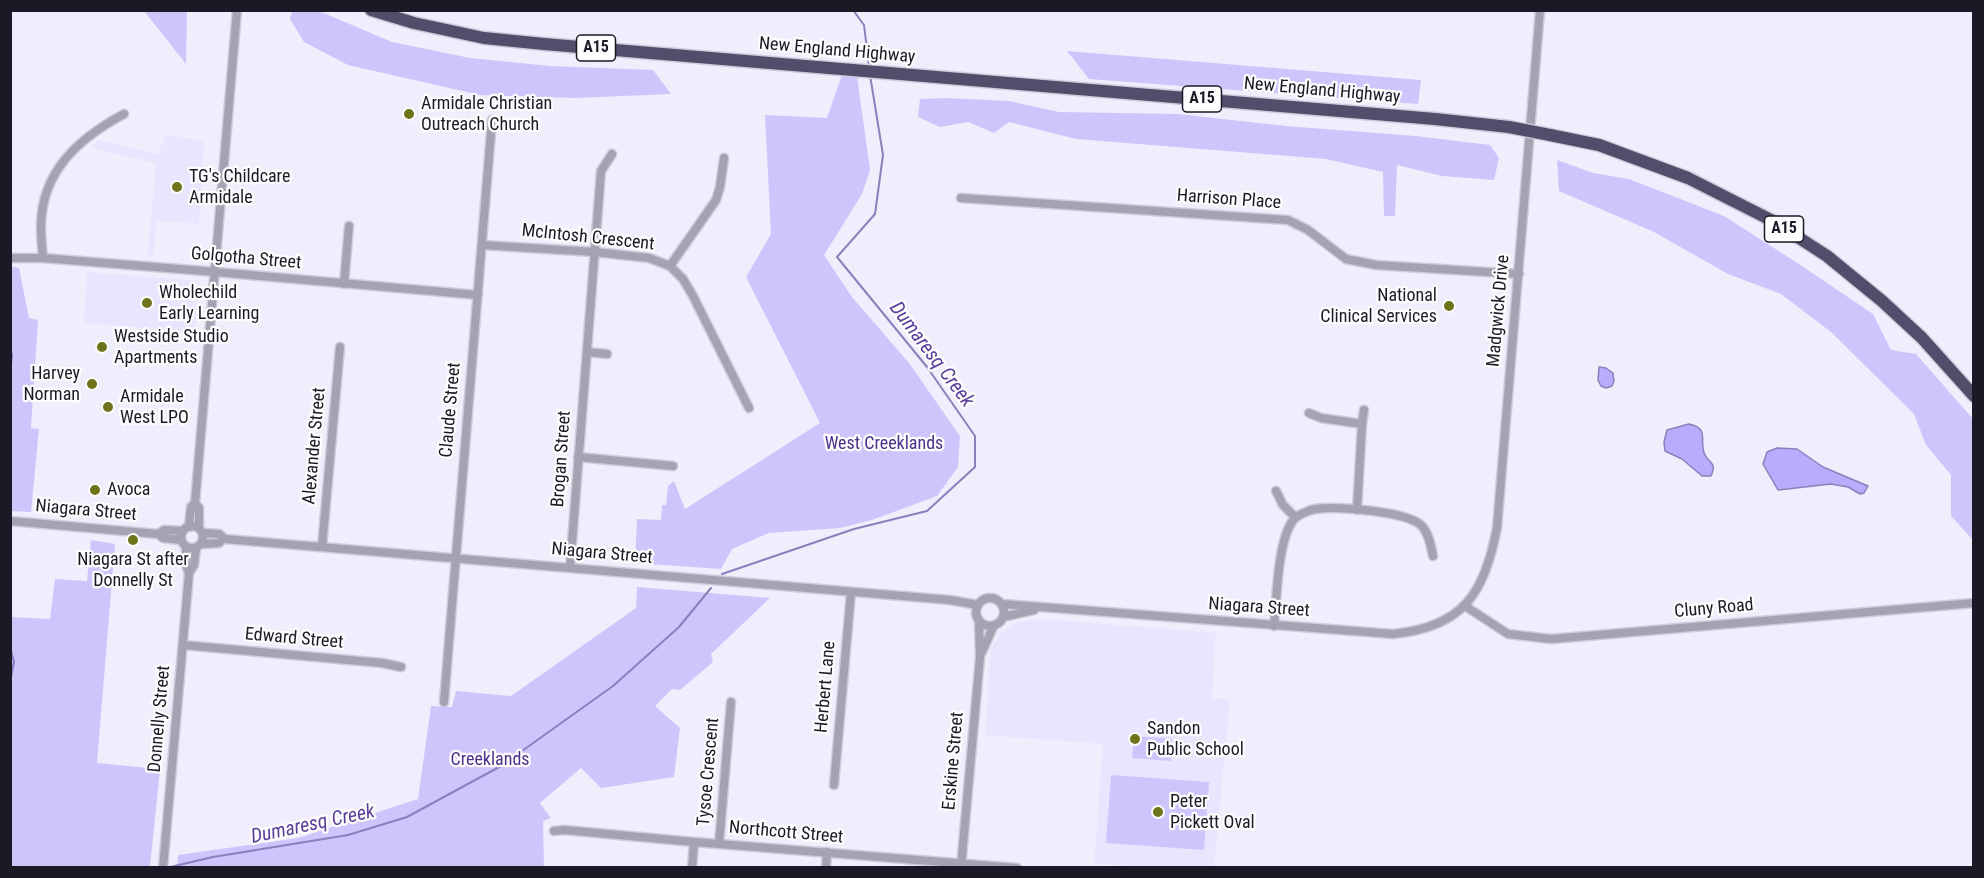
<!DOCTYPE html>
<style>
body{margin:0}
#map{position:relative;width:1984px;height:878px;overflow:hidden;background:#f0eefd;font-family:"Roboto Condensed",sans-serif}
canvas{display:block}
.frame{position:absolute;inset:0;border:12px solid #1b1926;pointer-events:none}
</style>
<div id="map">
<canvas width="1984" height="878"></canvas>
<div class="frame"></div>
</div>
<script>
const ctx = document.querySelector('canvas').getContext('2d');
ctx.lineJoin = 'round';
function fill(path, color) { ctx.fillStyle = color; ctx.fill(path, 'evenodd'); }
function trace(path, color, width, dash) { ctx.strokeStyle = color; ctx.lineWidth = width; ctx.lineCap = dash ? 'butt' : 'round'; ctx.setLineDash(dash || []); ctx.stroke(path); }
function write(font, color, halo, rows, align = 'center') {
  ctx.font = font + ' "Roboto Condensed",sans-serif'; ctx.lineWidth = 4.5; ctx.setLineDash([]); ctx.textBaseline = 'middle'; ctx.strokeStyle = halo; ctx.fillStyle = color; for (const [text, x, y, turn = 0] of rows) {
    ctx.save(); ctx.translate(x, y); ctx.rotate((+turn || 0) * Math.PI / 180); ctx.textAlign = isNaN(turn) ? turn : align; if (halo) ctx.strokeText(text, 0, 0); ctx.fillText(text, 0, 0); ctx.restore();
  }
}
fill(new Path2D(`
 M166,134L204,142L199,224L157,221L153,256L148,255L156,163L91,148L98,140L158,154Z
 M87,272L199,281L195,332L84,323Z
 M1040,619L1216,633L1212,698L1230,700L1214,867H1157L1094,864L1103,744L985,735L991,649L999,634L1010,626L1019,622Z`), '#e9e5ff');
fill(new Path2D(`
 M144,11H187L186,64Z
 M292,11H319L392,42L470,58L550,66L653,70L671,94L575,98L480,95L348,65L304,42L290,19Z
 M1067,51L1421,80L1418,104L1089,79Z
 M842,75L857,76L870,170L862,194L824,255L852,297L909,363L960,436L958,467L937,496L872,520L840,528L769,533L732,549L721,569L635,563L637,519L661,520L662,505H666L668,486L674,481L685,509L820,423L746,277L771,234L765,115L827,118Z
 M946,98L1009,101L1059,112L1178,114L1286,126L1416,136L1490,145L1499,158L1494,180L1442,176L1397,165L1395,216H1384L1383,172L1326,159L1076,139L1009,122L994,133L968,122L940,127L918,117L920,99Z
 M1557,160L1593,173L1629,179L1724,216L1799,264L1873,314L1891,350L1916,354L1973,419V540L1951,516V475L1926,445L1914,414L1831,332L1781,294L1728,274L1654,232L1559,191Z
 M10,266L19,268L29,318L38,320L31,428L39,429L31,512L11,511Z
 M91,540L115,544L97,763L160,769L150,867H11V617L50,619L55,579L87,581Z
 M637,587L770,598L711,654L713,662L680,690L672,689L655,706L680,728L674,777L601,788L581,768L540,803L551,818L543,821L544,867H177L178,855L298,838L418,799L431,706L452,707L456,691L511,696L636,608Z
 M1134,736L1172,739L1171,761L1132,758Z
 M1111,775L1209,782L1204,850L1106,843Z`), '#cfc5fd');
const water = new Path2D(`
 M1599,367L1606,368L1613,373L1614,381L1612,386L1606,388L1601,386L1598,380Z
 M1689,424C1711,429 1698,441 1705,455C1710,464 1717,463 1711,476H1702L1682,459L1665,451L1664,442L1667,430Z
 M1777,448L1797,449L1823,467L1868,486L1864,493L1860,494L1848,487L1831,484L1778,490L1763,464L1767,452Z`);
fill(water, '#bbabfc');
trace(water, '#8b7fbc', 1.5);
trace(new Path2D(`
 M853,10L864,25L869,66
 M10,349L12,354L10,374
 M722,574L854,529L927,511L975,467V436L927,367L837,257L875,214L883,155L870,75
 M10,647L14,662L10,682
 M166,868L213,857L348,835L407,817L501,766L613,686L679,627L711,588`), '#8b7fbc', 2);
const minor = new Path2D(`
 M961,198L1288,220L1308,230L1346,259L1376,265L1519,274
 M482,245L595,252L649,258L670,266L683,279L693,296L749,408
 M10,258H43L204,271L478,295
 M43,258C42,248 41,236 41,225C42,171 79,138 124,114
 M670,266L716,200L720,187L724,158
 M344,284L349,226
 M587,352L607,354
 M1309,413L1321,418L1362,424L1357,510
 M1362,424L1364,410
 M578,457L673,466
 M1276,491L1283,505L1295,517
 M195,503L199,508V528
 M10,521L158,534L163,538L181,540
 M181 537a11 11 0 1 1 22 0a11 11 0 1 1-22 0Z
 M189,527L191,507L195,503L237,10
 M203,533L219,534L225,539L950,600L978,605
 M158,534L164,530L183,531
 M202,544L219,543L224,538
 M322,547L340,347
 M570,568L601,171L612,154
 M189,573L194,565L196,548
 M976 612a14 14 0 1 1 28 0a14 14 0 1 1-28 0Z
 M1002,604L1393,634C1464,627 1484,593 1497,528L1540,10
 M1465,606L1508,634L1551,639L1974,603
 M1003,617L1034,610
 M1274,626C1277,599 1277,540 1294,519C1298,515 1309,510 1315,509C1336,506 1407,511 1422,526C1429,534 1431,546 1433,556
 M183,645L382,663L401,667
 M982,652L994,625
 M444,702L492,120
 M834,785L851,592
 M554,831L565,830L694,842L1017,868
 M719,844L731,702
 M961,867L980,657L979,620
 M163,868L189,573L186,565V547
 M692,868L694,842
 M826,868L827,852`);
const highway = new Path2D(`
 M371,10L414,23L484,38L544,44L1435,119L1509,127
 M1550,135L1599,145L1688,178L1773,221L1827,256L1882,301L1922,338L1974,396`);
trace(minor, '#ceccdb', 11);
trace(highway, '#ceccdb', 15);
trace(minor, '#a5a3b2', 8);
trace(highway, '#524d6b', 12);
const highwayBridge = new Path2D(`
 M1509,127L1550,135`);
trace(highwayBridge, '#ceccdb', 15, []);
trace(highwayBridge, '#524d6b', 12);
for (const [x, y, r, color] of [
 [409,114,6,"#6e741b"],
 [177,187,6,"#6e741b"],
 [147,303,6,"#6e741b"],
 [1449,306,6,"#6e741b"],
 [102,347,6,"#6e741b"],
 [92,384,6,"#6e741b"],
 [108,407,6,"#6e741b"],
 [95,490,6,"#6e741b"],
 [133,540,6,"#6e741b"],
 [1135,739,6,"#6e741b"],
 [1158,812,6,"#6e741b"]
]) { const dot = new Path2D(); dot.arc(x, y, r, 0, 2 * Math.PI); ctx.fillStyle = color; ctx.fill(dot); trace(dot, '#fdfdfd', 2); }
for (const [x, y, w] of [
 [596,48,39],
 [1202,99,39],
 [1784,229,39]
]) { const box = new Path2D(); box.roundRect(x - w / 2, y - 13, w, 26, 4.5); ctx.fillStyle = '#fdfdfd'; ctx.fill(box); trace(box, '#1b1926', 1.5); }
write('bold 16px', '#1b1926', null, [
 ["A15",596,48],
 ["A15",1202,99],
 ["A15",1784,229]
]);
write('18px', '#1b1926', '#fdfdfd', [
 ["New England Highway",837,51,5],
 ["New England Highway",1322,91,5],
 ["Harrison Place",1229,200,4],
 ["McIntosh Crescent",588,238,6],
 ["Golgotha Street",246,259,5],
 ["Madgwick Drive",1499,311,-85],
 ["Claude Street",451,410,-85],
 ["Alexander Street",315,446,-85],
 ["Brogan Street",562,459,-86],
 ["Niagara Street",86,511,5],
 ["Niagara Street",602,554,5],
 ["Niagara Street",1259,608,4],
 ["Cluny Road",1714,609,-5],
 ["Edward Street",294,639,5],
 ["Herbert Lane",826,687,-85],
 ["Donnelly Street",160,719,-85],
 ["Erskine Street",954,761,-85],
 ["Tysoe Crescent",709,772,-85],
 ["Northcott Street",786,833,5]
]);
write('18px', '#1b1926', '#fdfdfd', [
 ["Armidale Christian",421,104],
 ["Outreach Church",421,125],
 ["TG's Childcare",189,177],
 ["Armidale",189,198],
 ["Wholechild",159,293],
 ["Early Learning",159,314],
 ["National",1437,296,"right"],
 ["Clinical Services",1437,317,"right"],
 ["Westside Studio",114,337],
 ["Apartments",114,358],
 ["Harvey",80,374,"right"],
 ["Norman",80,395,"right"],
 ["Armidale",120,397],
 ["West LPO",120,418],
 ["Avoca",107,490],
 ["Niagara St after",133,560,"center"],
 ["Donnelly St",133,581,"center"],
 ["Sandon",1147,729],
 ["Public School",1147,750],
 ["Peter",1170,802],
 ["Pickett Oval",1170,823]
], 'left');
write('18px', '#4c308b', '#fdfdfd', [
 ["West Creeklands",884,444],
 ["Creeklands",490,760]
]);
write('italic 20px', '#593e9b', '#fdfdfd', [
 ["Dumaresq Creek",931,355,53],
 ["Dumaresq Creek",313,825,-12]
]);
</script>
